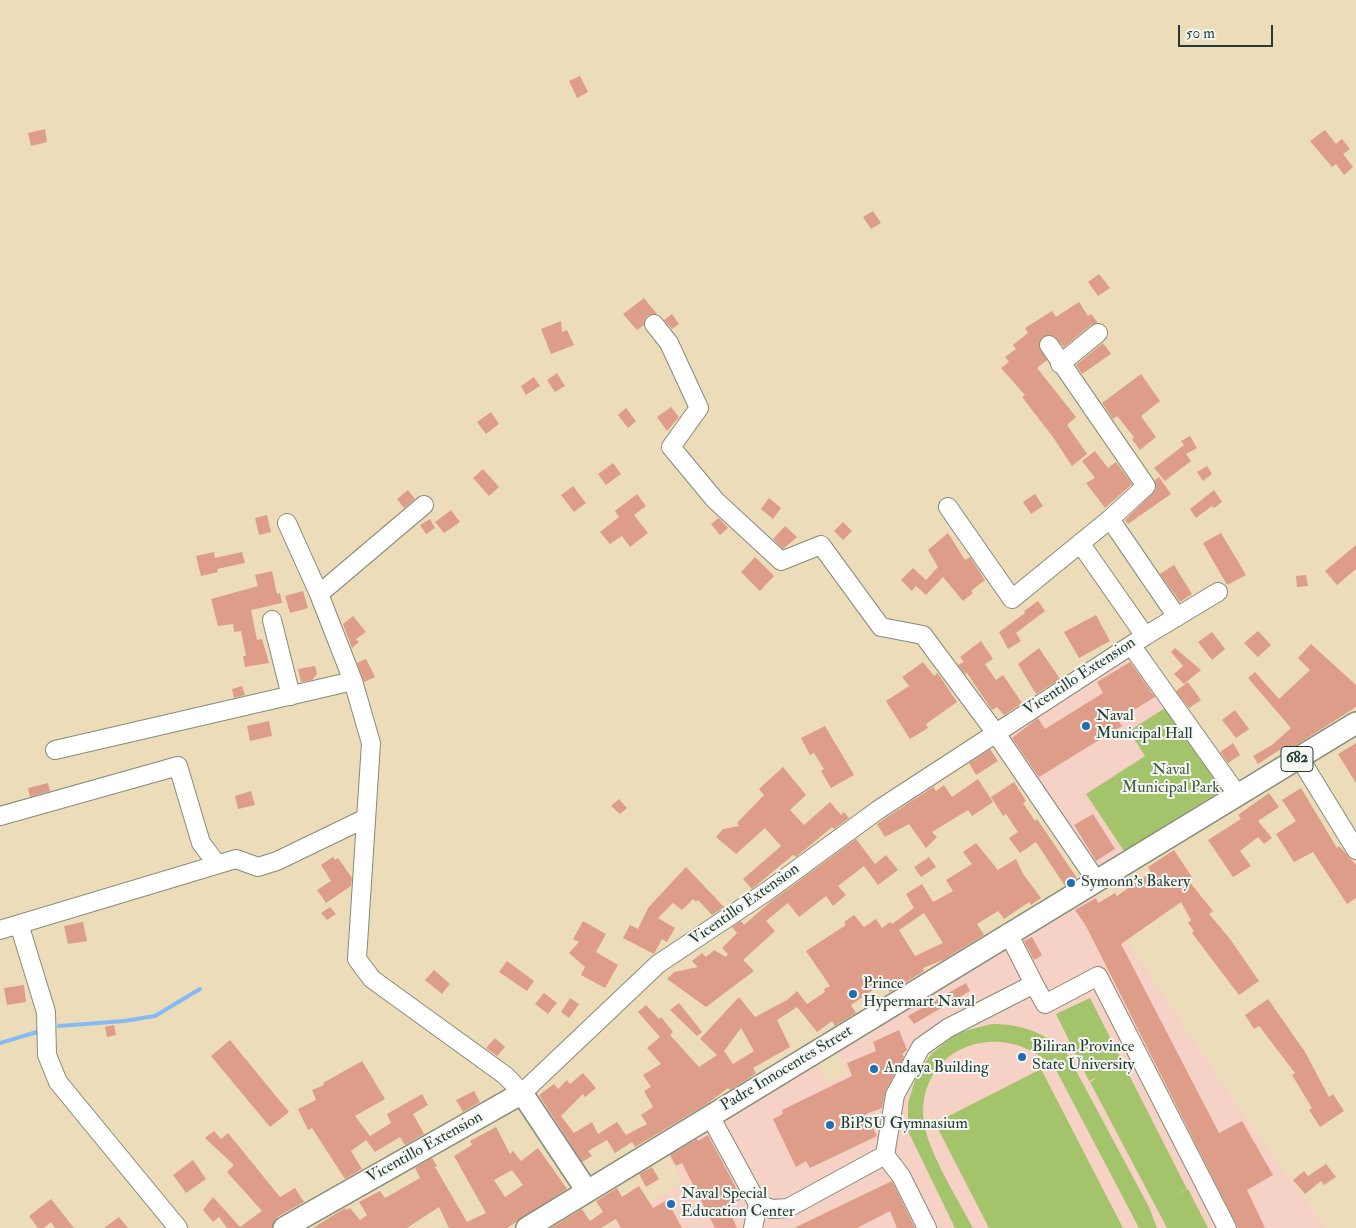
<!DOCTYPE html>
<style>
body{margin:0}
#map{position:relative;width:1356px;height:1228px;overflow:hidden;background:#eddcba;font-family:"IM FELL Double Pica",serif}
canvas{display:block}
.scale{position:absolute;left:1178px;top:25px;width:95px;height:22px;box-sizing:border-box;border:2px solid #1f3d34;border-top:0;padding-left:6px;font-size:15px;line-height:18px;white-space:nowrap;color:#1f3d34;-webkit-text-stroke:4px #f6f6f2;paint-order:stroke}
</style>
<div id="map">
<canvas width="1356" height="1228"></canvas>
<div class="scale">50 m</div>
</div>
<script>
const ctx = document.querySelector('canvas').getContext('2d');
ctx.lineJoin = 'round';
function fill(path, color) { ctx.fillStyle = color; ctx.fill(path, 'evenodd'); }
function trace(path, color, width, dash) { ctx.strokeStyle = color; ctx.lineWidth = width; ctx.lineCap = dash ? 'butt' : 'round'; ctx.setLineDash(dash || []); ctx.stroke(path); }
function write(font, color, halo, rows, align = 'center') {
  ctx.font = font + ' "IM FELL Double Pica",serif'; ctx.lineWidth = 4; ctx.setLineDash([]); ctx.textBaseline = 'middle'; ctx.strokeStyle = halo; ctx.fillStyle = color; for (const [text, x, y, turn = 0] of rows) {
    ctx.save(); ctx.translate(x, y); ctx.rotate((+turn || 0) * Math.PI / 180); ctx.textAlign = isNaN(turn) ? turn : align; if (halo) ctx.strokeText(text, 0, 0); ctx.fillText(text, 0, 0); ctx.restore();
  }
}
fill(new Path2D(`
 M1130,657L1222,790L1097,867L1006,736Z
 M1095,894L1238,1107L1326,1228H608L683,1183L667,1152L817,1062L827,1084L848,1073L838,1051Z`), '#f6d1c5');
fill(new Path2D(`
 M1165,708L1222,790L1124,851L1086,794L1145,756L1129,731Z
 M1090,998L1187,1189L1170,1198L1188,1189L1208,1228H1167L1090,1082L1099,1076L1089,1081L1056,1014Z
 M991,1024C1021,1024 1044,1032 1066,1052L1149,1207L1157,1228H1139L1056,1070C1009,1018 923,1041 923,1113C923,1145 958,1199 973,1228H955L908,1131V1103L916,1077L931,1054L952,1037L965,1031Z
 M1041,1069L1123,1228H989L935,1123Z`), '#a4c46c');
trace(new Path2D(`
 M59,1026L124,1021L155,1016L200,989
 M0,1043L40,1031`), '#85bbf4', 4);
fill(new Path2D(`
 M580,76L588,92L577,98L569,81Z
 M45,129L47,142L31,146L28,133Z
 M1325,130L1336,144L1342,139L1350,149L1343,154L1353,167L1344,175L1336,164L1332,167L1310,141Z
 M873,211L881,223L871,229L863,217Z
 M1099,274L1110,288L1098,296L1088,282Z
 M644,298L657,314L647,316L644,325L637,330L623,314Z
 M1079,302L1088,316L1091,314L1098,323L1091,325L1064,347L1054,336L1043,337L1039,346L1047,360L1037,368L1076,417L1067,425L1087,454L1072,466L1053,437L1022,397L1025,395L1001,368L1009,362L1005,357L1016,349L1013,345L1028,333L1025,328L1052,311L1056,317Z
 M672,314L679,324L672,329L664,320Z
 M561,321L562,332L567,330L574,345L551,354L541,329Z
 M1103,343L1111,354L1082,374L1076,365Z
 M557,373L565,386L555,392L547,380Z
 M1141,374L1160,401L1141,416L1156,437L1140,450L1132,439L1134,437L1117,416L1113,419L1102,403Z
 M534,377L540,386L526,395L521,386Z
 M671,407L679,417L667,431L657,417Z
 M626,408L636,421L628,428L618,415Z
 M491,412L499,424L486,434L477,422Z
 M1190,436L1197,448L1186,454L1191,461L1165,481L1154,468L1184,445L1181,441Z
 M1095,451L1108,468L1116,462L1132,484L1105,508L1086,483L1095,478L1082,461Z
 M613,463L621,474L606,485L598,474Z
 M1207,466L1212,474L1203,481L1197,472Z
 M483,469L499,487L489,496L473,478Z
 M1159,477L1171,494L1128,524L1125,520L1156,490L1155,480Z
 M573,486L586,503L574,512L561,495Z
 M408,490L415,499L404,508L397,499Z
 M1214,490L1222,502L1214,508L1212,506L1196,518L1190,509Z
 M637,494L646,506L634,515L648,533L630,547L622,536L610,544L600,532L619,517L615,511Z
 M1035,494L1043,506L1031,514L1023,502Z
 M769,498L781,508L773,519L761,509Z
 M451,510L460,522L444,533L435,522Z
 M267,515L271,532L259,535L255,518Z
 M719,518L728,528L720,535L711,524Z
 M430,519L435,528L426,534L420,525Z
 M843,522L852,531L843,540L834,531Z
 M785,526L797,537L783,549L773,539Z
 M948,533L965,560L970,557L985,580L971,591L973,593L963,601L943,577L926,595L916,586L912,591L901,580L913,568L926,580L938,567L928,550Z
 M1221,533L1246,575L1227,585L1203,543Z
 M1356,545V569L1337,585L1325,571Z
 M214,552L215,558L242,552L245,563L217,569L218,572L201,576L196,556Z
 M755,557L774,576L760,591L741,572Z
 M1174,565L1192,594L1180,602L1160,574Z
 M272,571L277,594L280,593L282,603L251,610L257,640L262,639L269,663L245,667L243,656H246L241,631L234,632L233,624L218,626L211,599L258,586L255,575Z
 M1306,575L1308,586L1297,587L1296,576Z
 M303,591L308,608L290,613L285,596Z
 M1038,601L1045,611L1016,633L1021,641L1008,649L999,632L1025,613L1024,611Z
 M1096,615L1110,641L1079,658L1064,632Z
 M353,616L366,632L356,639L359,642L352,648L343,624Z
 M1258,631L1271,645L1258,657L1244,643Z
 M1212,632L1225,649L1212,660L1198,642Z
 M981,641L993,659L985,664L996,680L1003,675L1022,703L1004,715L997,707L992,710L967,673L965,674L958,665L964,662L960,657Z
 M1311,644L1356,685V707L1287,751L1284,747L1258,764L1253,756L1272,745L1291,728L1248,678L1255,672L1279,699L1310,670L1298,658Z
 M1039,648L1060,679L1036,694L1018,664Z
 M1175,648L1201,670L1184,684L1174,674L1183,666L1171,652Z
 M366,659L375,677L364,682L357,663Z
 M923,662L934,676L937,673L939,675L957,702L926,724L928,728L910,739L886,701L909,686L902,677Z
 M1130,662L1155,697L1118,720L1122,726L1039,777L1012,738L1038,718L1045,729L1103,693L1097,682Z
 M315,666L317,674L312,680L301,682L298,669Z
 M1188,682L1201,700L1189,708L1176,691Z
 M242,686L245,695L234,698L232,689Z
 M1235,710L1249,729L1236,738L1222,720Z
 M269,721L272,736L250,741L247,726Z
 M825,726L854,775L831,788L821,771L824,769L814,753L810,755L801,738Z
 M1233,743L1240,755L1228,763L1220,752Z
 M1356,743V783L1338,754Z
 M990,749L998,761L976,775L969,763Z
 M783,767L806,795L790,810L804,825L830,802L841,815L844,812L849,818L834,829L832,827L796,857L793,855L752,889L743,879L781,846L765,828L736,854L716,837L723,829L739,826L737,823L764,795L759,789Z
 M978,779L993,802L972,816L968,810L932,832L937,837L926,848L909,824L885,837L877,824L933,787L936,791L944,785L952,797Z
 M1014,782L1026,801L1023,803L1035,821L1037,819L1077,878L1065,886L1036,842L1020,853L1009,838L1018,832L1006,814L1003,816L991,797Z
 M48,783L50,791L30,797L28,788Z
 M1301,788L1337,848L1339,846L1356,865V898L1347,904L1313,852L1294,862L1276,834L1296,821L1282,800Z
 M251,791L255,805L238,809L235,796Z
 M1269,793L1279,807L1258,821L1272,838L1264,844L1258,837L1240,851L1251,866L1233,877L1208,840L1241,819L1238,815Z
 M619,799L627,808L620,814L611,806Z
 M1093,814L1115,849L1096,861L1074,825Z
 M856,839L875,864L886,855L898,870L878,885L864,866L838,886L846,895L833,906L826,896L799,917L788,903L766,921L775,931L743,960L754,971L706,1007L667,979L674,972L698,967L692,961L702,953L706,957L714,950L726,957L728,954L722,948L737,933L732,927L741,921L744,925L769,903Z
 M976,843L998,870L1016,859L1023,874L1041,898L1031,905L1029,902L1004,919L998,911L977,924L984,935L943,960L923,968L924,971L890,992L883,983L851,1005L856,1013L835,1026L832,1021L817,1032L797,1007L777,1020L790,1047L753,1068L756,1073L749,1078L730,1090L728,1088L707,1104L635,1147L632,1142L615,1153L607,1140L588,1151L592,1156L582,1162L539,1095L554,1084L558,1089L567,1080L570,1084L583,1073L596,1088L585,1097L583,1094L561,1116L574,1133L592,1122L598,1134L617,1122L626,1135L647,1124L641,1115L653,1107L644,1091L651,1087L643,1075L661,1064L647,1048L660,1037L638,1012L646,1005L659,1019L661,1017L673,1032L670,1035L699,1067L717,1055L700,1039L739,997L755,1017L787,1000L797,991L807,1004L825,992L824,989L830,986L806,951L846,925L844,922L854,915L864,927L876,919L882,928L890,922L892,924L914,908L906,894L922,884L933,902L953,891L946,880L972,864L963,852ZM924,913L943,943L915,956L899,930ZM741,1028L754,1051L733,1064L724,1051Z
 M1174,850L1192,877L1188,880L1213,911L1209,914L1230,939L1259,981L1239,995L1192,933L1194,931L1188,923L1191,920L1181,902L1121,944L1219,1133L1242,1121L1273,1175L1247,1190L1265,1228H1238L1086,926L1075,910L1096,898L1098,903L1115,893L1117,896L1151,872L1148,867Z
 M333,857L335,860L338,858L352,878L351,886L326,903L317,890L331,881L321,865Z
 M929,857L936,867L921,877L914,867Z
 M686,867L724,907L712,915L698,900L696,902L693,899L682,910L673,903L658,918L675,928L667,942L662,939L654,954L623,938L630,925L638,929L648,908Z
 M330,907L336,914L327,920L321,913Z
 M583,921L606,934L596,952L618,965L605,988L581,975L585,967L569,953L579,942L573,939Z
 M83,922L87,941L68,944L64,926Z
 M1032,937L1042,955L1034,960L1024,941Z
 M507,961L534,981L527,991L499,972Z
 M434,970L450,984L442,994L425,980Z
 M966,983L970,991L914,1024L908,1016Z
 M24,985L26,1002L7,1005L4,988Z
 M544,993L557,1003L548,1014L535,1004Z
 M570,998L579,1004L569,1018L561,1012Z
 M1268,999L1305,1052L1329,1097L1333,1094L1344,1111L1320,1127L1309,1110L1312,1108L1292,1075L1295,1073L1259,1026L1254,1029L1245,1015Z
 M679,1003L702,1032L697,1036L670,1010Z
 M114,1025L116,1035L107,1037L105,1027Z
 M899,1030L907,1050L902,1054L904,1057L886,1090L882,1108L866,1114L877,1136L810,1168L806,1161L796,1167L773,1119L783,1114L782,1110L852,1076L847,1063L876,1051L873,1042Z
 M495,1038L505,1047L497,1056L486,1048Z
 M230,1040L289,1112L270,1127L211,1056Z
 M362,1061L385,1099L355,1116L370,1136L391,1123L387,1114L422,1094L428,1105L413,1114L424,1134L405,1145L400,1137L375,1152L366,1140L351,1151L362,1169L345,1179L312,1128L308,1130L298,1109L316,1100L312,1090L324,1085L323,1083Z
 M474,1091L480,1102L463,1112L456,1100Z
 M496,1127L510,1154L513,1151L521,1161L538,1148L567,1189L507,1228H449L439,1207L407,1228H313L345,1208L346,1210L350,1208L360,1220L367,1215L359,1202L380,1191L385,1198L420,1178L415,1168L432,1158L437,1166L435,1167L467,1222L486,1213L454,1156L472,1145L470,1141ZM512,1170L523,1185L505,1197L494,1180Z
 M214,1131L221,1139L228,1133L280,1197L295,1188L304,1202L277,1217L272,1228H227L219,1217L213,1222L203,1210L213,1197L240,1227L262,1211L227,1172L234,1165L205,1138Z
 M708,1135L742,1199L727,1207L737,1228H715L682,1163L676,1166L670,1155L697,1139L698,1141Z
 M193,1160L206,1179L186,1193L173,1175Z
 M1326,1164L1336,1177L1324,1185L1321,1181L1305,1194L1293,1180L1304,1171L1308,1176Z
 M652,1167L659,1179L646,1187L639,1174Z
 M892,1181L915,1228H897L890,1211L857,1228H794Z
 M639,1186L653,1208L667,1200L682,1228H621L616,1219L601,1228H551L582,1209L590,1221L603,1212L596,1201L617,1188L622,1197Z
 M51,1199L74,1228H55L51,1222L44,1228H38L29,1216Z
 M119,1217L128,1228H104Z`), '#dd9d88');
const minor = new Path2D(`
 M654,324L669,343L699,408L671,447L715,500L781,561L821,545L881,627L923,635L995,732L1096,880
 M1060,364L1098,333
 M948,507L1012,599L1110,519L1146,486L1049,345
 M1110,519L1177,617
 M287,523L319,594L353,681L371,743L357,959L372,979L506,1076L522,1093L658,964L766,892L878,810L1145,636L1218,592
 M1080,543L1145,636
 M319,594L424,505
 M272,620L291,696
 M1131,645L1237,794
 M55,750L353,681
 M1299,757L1356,850
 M0,816L178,766L201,843L217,864
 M19,924L46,1012L47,1055L58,1082L178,1228
 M0,930L236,859L258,867L277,861L366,818
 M1034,984L1045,1004L1098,976L1227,1228
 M710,1116L758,1204L772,1209L788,1208L885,1155
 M753,1228L758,1204
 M927,1228L901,1176L885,1155L895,1095L921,1047L948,1028L1034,984L1008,933`);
const major = new Path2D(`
 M284,1228L522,1093L587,1191
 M527,1228L1356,723`);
trace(minor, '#868c77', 20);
trace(major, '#868c77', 24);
trace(minor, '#fff', 18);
trace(major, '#fff', 21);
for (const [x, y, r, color] of [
 [1086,726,5,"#1f6fb2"],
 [1071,883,5,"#1f6fb2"],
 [853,994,5,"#1f6fb2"],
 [1022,1057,5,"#1f6fb2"],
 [874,1069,5,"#1f6fb2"],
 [830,1125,5,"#1f6fb2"],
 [671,1204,5,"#1f6fb2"]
]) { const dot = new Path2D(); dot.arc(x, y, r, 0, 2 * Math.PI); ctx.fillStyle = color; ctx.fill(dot); trace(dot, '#f6f6f2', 2); }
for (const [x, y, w] of [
 [1297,759,32]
]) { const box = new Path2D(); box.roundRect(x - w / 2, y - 12.5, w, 25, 4); ctx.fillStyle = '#f6f6f2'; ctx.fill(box); trace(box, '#1f3d34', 1); }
write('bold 15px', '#1f3d34', null, [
 ["682",1297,759]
]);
write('16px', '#1f3d34', '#f6f6f2', [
 ["Vicentillo Extension",1080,677,-33],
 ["Vicentillo Extension",745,905,-35],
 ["Padre Innocentes Street",787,1069,-31],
 ["Vicentillo Extension",425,1148,-29]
]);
write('16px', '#1f3d34', '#f6f6f2', [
 ["Naval",1096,717],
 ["Municipal Hall",1096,735],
 ["Symonn's Bakery",1081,883],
 ["Prince",863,985],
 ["Hypermart Naval",863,1003],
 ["Biliran Province",1032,1048],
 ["State University",1032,1066],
 ["Andaya Building",884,1069],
 ["BiPSU Gymnasium",840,1125],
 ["Naval Special",681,1195],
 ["Education Center",681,1213]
], 'left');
write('16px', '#405f42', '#f6f6f2', [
 ["Naval",1171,771],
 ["Municipal Park",1171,789]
]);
</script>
